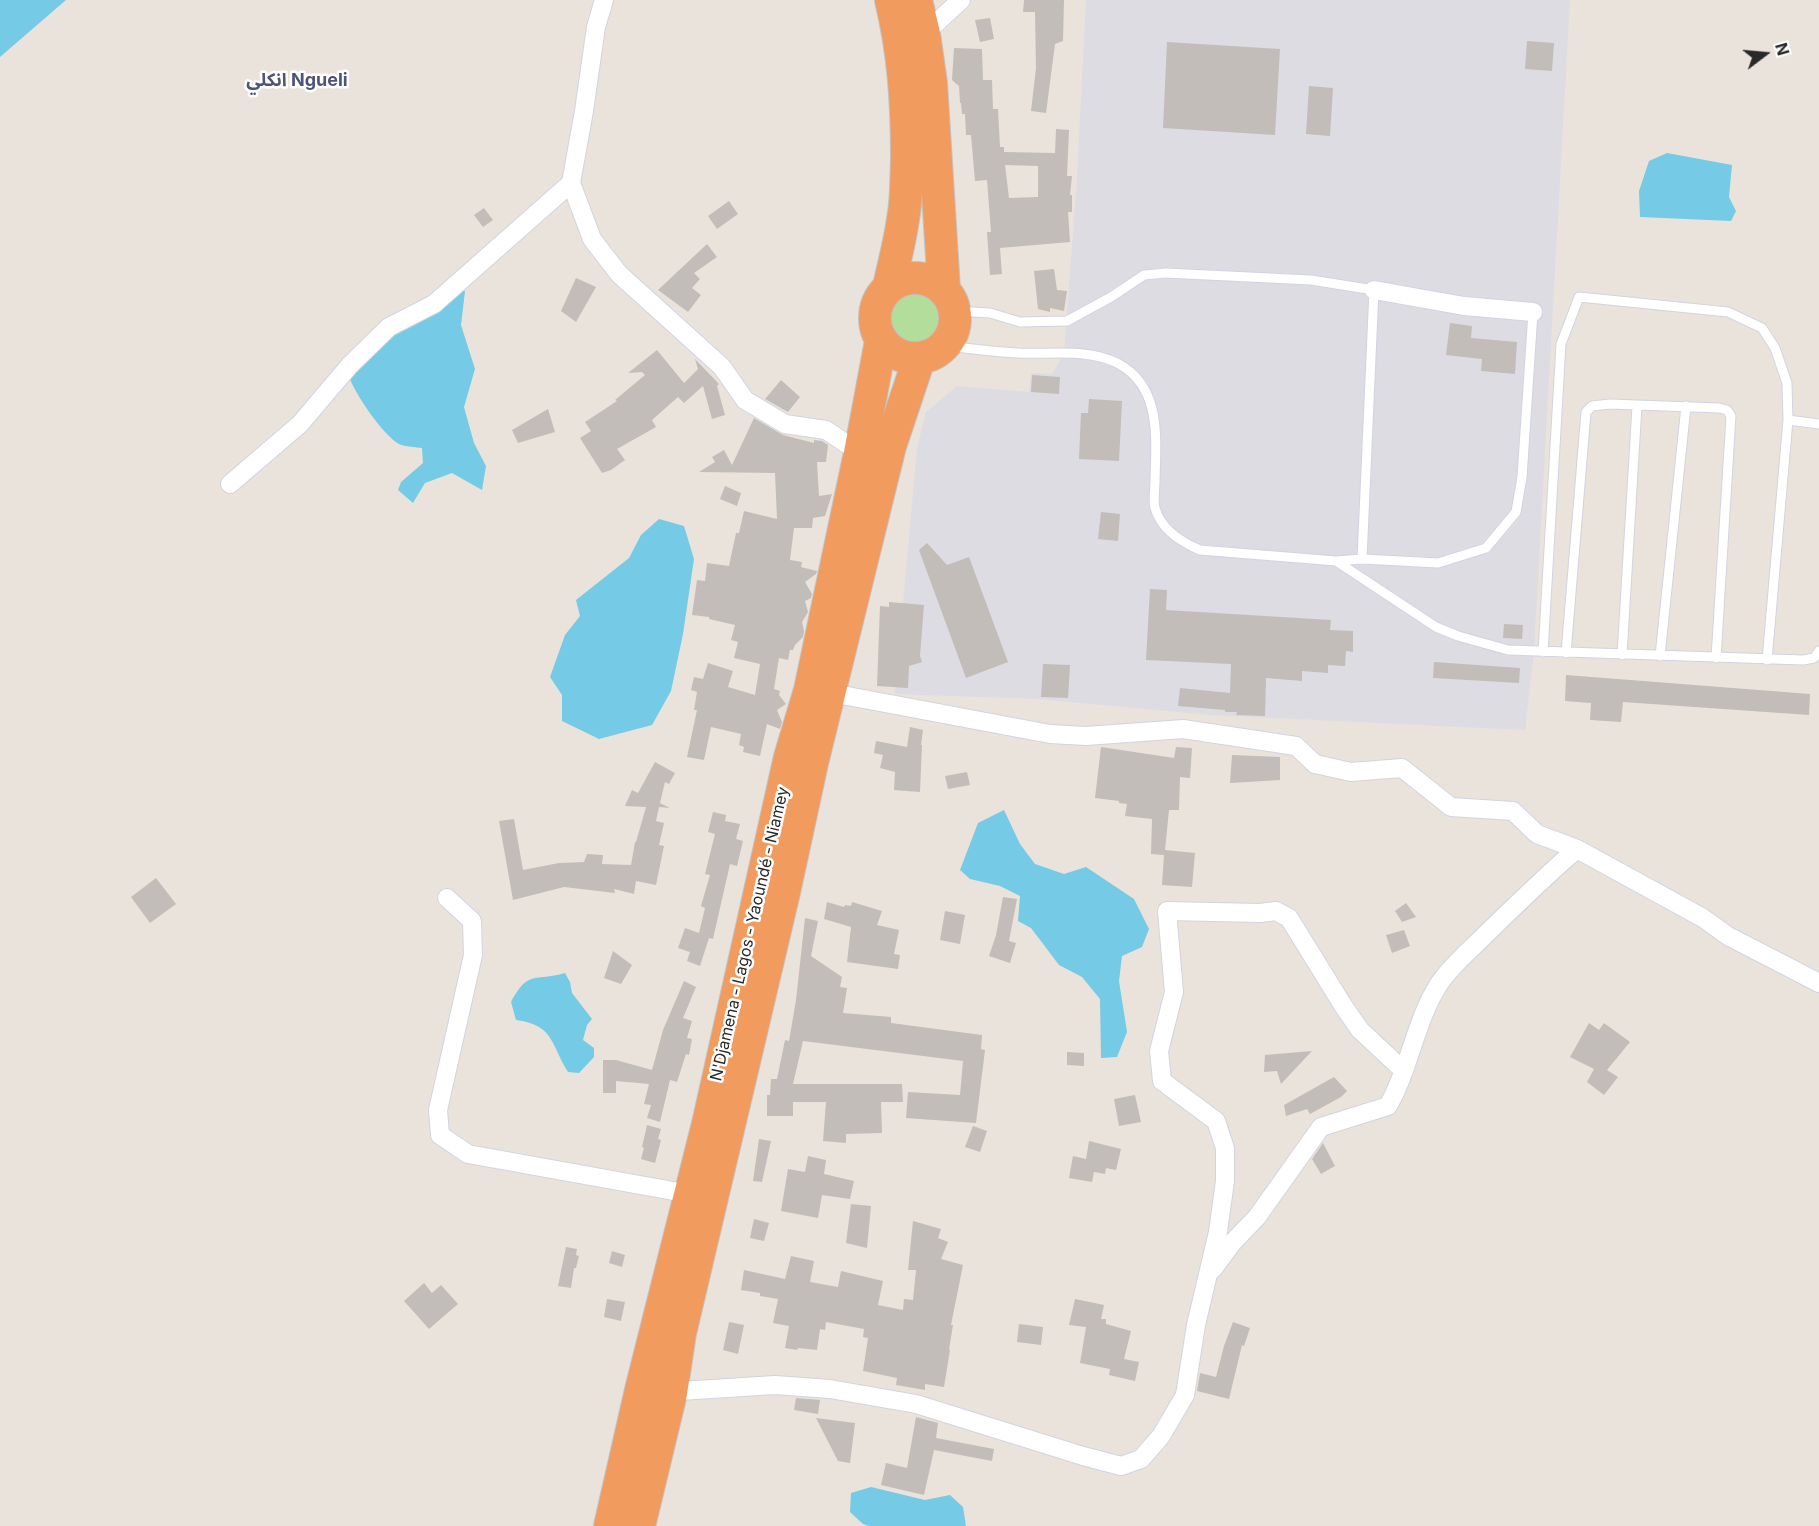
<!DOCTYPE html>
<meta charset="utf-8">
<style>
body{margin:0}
#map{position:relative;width:1819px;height:1526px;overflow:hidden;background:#eae3db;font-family:Inter,sans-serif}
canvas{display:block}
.north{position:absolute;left:1735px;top:24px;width:60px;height:60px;-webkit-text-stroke:4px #fff;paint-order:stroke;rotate:74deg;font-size:16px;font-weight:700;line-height:24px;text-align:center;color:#292929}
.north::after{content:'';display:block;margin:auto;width:21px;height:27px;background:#292929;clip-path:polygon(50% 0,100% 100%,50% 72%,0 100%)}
</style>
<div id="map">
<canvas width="1819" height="1526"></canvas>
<div class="north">N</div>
</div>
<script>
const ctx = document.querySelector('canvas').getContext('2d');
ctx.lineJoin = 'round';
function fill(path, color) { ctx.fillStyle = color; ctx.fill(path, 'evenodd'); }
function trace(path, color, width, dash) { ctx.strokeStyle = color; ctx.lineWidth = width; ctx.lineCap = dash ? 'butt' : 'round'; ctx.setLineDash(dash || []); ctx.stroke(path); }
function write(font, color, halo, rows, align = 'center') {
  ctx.font = font + ' Inter,"Noto Sans Arabic",sans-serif'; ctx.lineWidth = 5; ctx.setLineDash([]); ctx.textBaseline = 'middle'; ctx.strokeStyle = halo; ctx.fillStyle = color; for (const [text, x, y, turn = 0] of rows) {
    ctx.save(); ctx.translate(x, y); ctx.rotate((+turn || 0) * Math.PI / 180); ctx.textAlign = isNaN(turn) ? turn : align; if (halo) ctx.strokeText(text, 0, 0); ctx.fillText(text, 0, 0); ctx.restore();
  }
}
fill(new Path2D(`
 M1086,0H1570L1534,652L1525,730L1211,715L1038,699L895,694L917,448L926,412L957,386L1029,392L1031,373L1052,374L1064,354L1077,178Z`), '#dddce3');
fill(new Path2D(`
 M880 318a34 34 0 1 1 68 0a34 34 0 1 1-68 0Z`), '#b3dd9b');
fill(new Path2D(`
 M0,0H66L0,57Z
 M1667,153L1732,165L1729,197L1736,211L1731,221L1640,217L1639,191L1649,161Z
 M459,289L465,291L461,325L475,369L464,407L474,443L486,466L482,490L452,473L425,483L413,503L398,490L401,482L423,463L422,448C416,447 405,447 399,444C383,435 354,393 349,376L387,338Z
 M659,519L684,526L694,559L683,634L671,691L652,725L599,739L562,721V695L550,677L565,635L580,616L576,600L629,558L641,535Z
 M1004,810L1020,844L1035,864L1064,874L1086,867L1134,899L1149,929L1142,947L1122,956L1119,981L1127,1032L1117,1057L1101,1058L1100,999L1082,977L1059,965L1031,928L1018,921L1020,896L1000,886L970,879L960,870L978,823Z
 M565,973L570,982L572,993L592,1019L587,1025L583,1040L594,1048V1057L579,1073L568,1072C550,1043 554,1025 516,1020L511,1002C529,969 534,982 565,973Z
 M871,1487L925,1500L950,1495L963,1507L966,1526H869L863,1524L850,1512L851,1493Z`), '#75cae5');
fill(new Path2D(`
 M1024,0H1064L1063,41L1055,44L1046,113L1031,111L1036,68L1035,12H1023Z
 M990,18L994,39L980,42L975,20Z
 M1527,41L1554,43L1552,71L1525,69Z
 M1167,42L1280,49L1275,135L1163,128Z
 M954,48L982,49L983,80H992L993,109H998L1000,147H1004V152L1055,153L1056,129L1069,130L1067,176H1072L1070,195H1072V212H1068L1070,242L1000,248L1002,274L990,275L987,232H991L987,180L975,181L971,135H966L965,114H962L961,103H960L959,86L952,80ZM1005,165L1038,166V197L1009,198Z
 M1309,86L1333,88L1330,136L1306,134Z
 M729,201L738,214L717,229L708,216Z
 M484,208L493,220L483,227L474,215Z
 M707,244L717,257L694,273L700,279L692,288L701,295L688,312L658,290Z
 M1054,269L1057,290L1067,291L1064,311L1050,308V312L1038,309L1034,271Z
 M576,278L596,287L576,322L561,311Z
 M1450,323L1472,326L1471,338L1517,342L1515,374L1481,371L1482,359L1446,355Z
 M657,350L684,383L698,369L695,359L719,384L717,386L725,415L712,419L703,386L684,403L678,397L652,420L656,427L617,449L625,460L611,470L602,473L580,438L591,431L585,422L617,401L615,400L645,375L642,372L628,373Z
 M1032,375L1060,377L1059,394L1031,392Z
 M781,380L800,397L788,412L765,399Z
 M1089,399L1122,401L1119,461L1079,459L1081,413H1088Z
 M548,409L555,432L518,443L512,430Z
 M754,418L783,435L814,443V440L822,441L828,445L826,462H817L819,496L832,494L825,516L813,518L812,528H794L790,560L802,562L801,567L817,571L816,574L805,582L812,594L811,598L805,601L808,612L802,622L804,631L803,637L795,645L793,650H790L788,660L779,658L774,689L780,691L779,695L786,704L777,710L782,722L780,729L767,724L760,756L743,752L744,747L739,745L741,734L711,727L704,760L687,757L697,710H694L697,692L691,690L694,677L703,679L708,663L733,671L728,687L755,695L760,664L734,658L738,642L731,640L735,625L709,619V617L692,615L697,580L705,581L707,563L729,566L736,533H739L744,511L777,519L775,473L699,472L715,462L712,457L724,450L732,465Z
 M725,486L741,493L737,506L720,499Z
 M1101,512L1120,514L1118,541L1098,539Z
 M927,543L947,565L969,557L1008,662L966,678L919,550Z
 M1150,589L1167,590L1166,610L1331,620L1330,630L1353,631V652L1346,651L1345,666L1328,665V673L1302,671V681L1266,678L1265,716L1236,715L1237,712H1225V710L1178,706L1180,688L1230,693L1231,664L1146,660Z
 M889,602L924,605L920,656L922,662L909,666L908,688L877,686L880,606L889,607Z
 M1504,624L1523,625L1522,639L1503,638Z
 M1434,662L1520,668L1519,683L1433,678Z
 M1043,664L1070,665L1068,698L1041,697Z
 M1566,675L1810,694L1809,715L1623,702L1621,722L1590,720L1591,703L1565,701Z
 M910,727L923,730L921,745H922L920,792L894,790L895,772L880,768L883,755L874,753L876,741L907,747Z
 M1101,747L1174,758L1176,747L1192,748L1190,778L1180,777L1179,810H1169L1165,850L1195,853L1192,887L1162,885L1164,855L1151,854L1152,819L1125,816L1127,804L1119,803V801L1095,798Z
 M1232,755L1280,757V780L1230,783Z
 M655,762L675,773L669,784L665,782L660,803L670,808L659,807L656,821L664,823L659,845L664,846L656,885L636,881L634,894L614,889L615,893L564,887L513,900L499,821L514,819L523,870L559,863L584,862L587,854L603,855L602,864L631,865L635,842H636L646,807L625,806L632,790L638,793Z
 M967,772L970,785L948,789L945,776Z
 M713,812L726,815L725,821L740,824L736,839L743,841L737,866L730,864L713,939L709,938L700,966L687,961L690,952L678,948L685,928L699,933L705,908L701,906L710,875L705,874L715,834L708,832Z
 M156,878L176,904L150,923L131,897Z
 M1003,897L1017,899L1009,941L1016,943L1010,963L989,956L996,935Z
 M827,902L844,907L845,905L851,906L852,902L882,911L877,925L899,930L894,954L900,955L898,969L847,962L851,927L824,919Z
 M1406,903L1416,917L1402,922L1395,911Z
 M945,911L965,915L960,944L940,940Z
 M805,918L818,921L811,956L842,977L840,987L847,988L843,1013L891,1017V1023L982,1035L981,1049L985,1050L976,1123L906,1118L908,1092L960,1095L963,1061L803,1041L793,1084H902L903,1102H881L882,1133L846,1134V1143L823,1141L826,1102H793V1116H767V1095H770L771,1079H777L785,1040L789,1041L796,1000Z
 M1404,930L1410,946L1392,953L1386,935Z
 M613,951L632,965L621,984L604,978Z
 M684,981L696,987L683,1018L692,1021L687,1038L692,1039L689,1055L686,1054L677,1082L670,1080L660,1122L647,1118L651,1105L644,1104L649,1084L616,1081V1093H603V1060H616L652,1070L663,1030Z
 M1589,1023L1599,1030L1604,1023L1630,1042L1607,1070L1618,1077L1604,1095L1587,1082L1594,1069L1570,1057Z
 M1312,1051L1281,1084L1277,1071L1264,1072L1265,1055Z
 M1067,1052L1084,1053V1066L1067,1065Z
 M1334,1077L1347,1091L1341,1097L1310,1114L1307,1109L1286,1116L1284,1105Z
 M1135,1095L1141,1122L1119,1126L1114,1099Z
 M647,1125L661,1129L658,1139L661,1140L655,1163L641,1159L644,1148L642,1147Z
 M973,1126L987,1131L980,1152L965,1147Z
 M759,1139L771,1141L762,1182L753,1181Z
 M1089,1141L1121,1149L1116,1170L1106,1168L1105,1174L1094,1172L1092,1182L1069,1178L1073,1156L1086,1159Z
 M1323,1143L1335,1166L1321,1174L1312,1159Z
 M808,1156L826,1160L824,1174L854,1181L850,1199L822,1195L818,1218L781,1211L788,1169L805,1172Z
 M851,1204L871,1206L867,1248L846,1243Z
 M754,1219L769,1223L764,1241L750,1238Z
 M913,1221L941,1229L938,1238L948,1242L941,1259L963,1265L951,1325H953L949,1350H950L944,1387L925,1384V1390L896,1385L897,1378L863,1371L868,1338L863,1337L864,1329L826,1322L825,1330L820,1329L817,1350L798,1348L797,1350L785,1348L789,1326L773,1323L778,1299L760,1296V1293L741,1290L744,1270L785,1279L791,1256L814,1261L810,1282L838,1287L841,1271L883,1281L878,1305L903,1310L904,1299L913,1300L916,1270H908Z
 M566,1247L577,1249L576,1255L579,1256L576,1268H574L571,1288L558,1286Z
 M612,1251L625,1255L622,1267L609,1263Z
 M424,1283L432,1293L441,1285L458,1304L429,1329L404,1301Z
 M607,1299L625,1302L621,1321L604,1317Z
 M1075,1299L1104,1305L1101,1319H1106V1324L1131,1331L1124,1359L1139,1362L1135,1381L1109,1375L1110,1369L1080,1363L1086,1327L1069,1325Z
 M729,1322L744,1325L738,1354L723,1350Z
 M1233,1322L1250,1328L1244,1346L1242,1345L1229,1399L1197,1391L1200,1373L1216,1377L1224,1346Z
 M1019,1324L1043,1327L1041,1345L1017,1342Z
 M796,1398L820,1400L818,1414L794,1410Z
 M916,1417L938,1423L936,1438L994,1449L992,1461L934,1450L924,1495L881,1485L886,1463L907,1468Z
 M816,1418L855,1423L850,1463L838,1461Z`), '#c2bdb8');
const lane = new Path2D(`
 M955,311L990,313L1020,322L1067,321L1111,297L1144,275L1166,273L1311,280L1374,290L1362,559
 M945,346C969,348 993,352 1018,353C1051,355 1086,348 1117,363C1162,386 1156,438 1155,481C1155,489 1153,500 1155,508C1161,530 1181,542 1200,550L1336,561L1362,559L1438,563L1486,548L1516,512L1522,477L1533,312
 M1788,420L1819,424
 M1336,561L1436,627L1458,636L1508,650L1803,660L1814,658L1819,651
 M1543,652L1561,344L1579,297L1728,312L1762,328L1775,348L1787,383L1788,420L1767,660
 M1566,653L1586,412L1592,406L1610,404L1719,408L1727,410L1731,416L1716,658
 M1622,655L1637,406
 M1660,656L1686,406`);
const street = new Path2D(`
 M604,0L596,27L584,111L571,183L592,239L619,274L722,367L745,400L785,424L826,430L860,453
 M919,35L924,34L961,0
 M1374,290L1464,306L1533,312
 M230,484L300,424L350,365L389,327L434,304L571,183
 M821,691L1050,734L1086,736L1183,729L1296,746L1315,764L1351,772L1402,768L1451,807L1513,811L1537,834L1577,849L1703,918L1728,936L1819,983
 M447,898L472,921L473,955L438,1110L440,1135L468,1154L690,1194
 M1213,1269L1233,1242L1257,1217L1321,1127L1388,1106C1410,1068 1415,1021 1439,984C1451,966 1468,952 1483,937C1514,907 1544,877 1577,849
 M664,1392L775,1385L830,1389L916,1404L1083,1456L1121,1466L1141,1459L1161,1436L1185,1395L1196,1325L1218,1232L1225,1181V1148L1216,1121L1162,1081L1159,1051L1174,992L1167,911L1260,913L1276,911L1289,918L1344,1007L1360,1030L1404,1071`);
const highway = new Path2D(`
 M916,0L924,34L931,83L944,289
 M875 318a40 40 0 1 1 80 0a40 40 0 1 1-80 0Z
 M889,286C894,264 900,241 903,219C907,199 906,179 907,159C907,104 904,54 891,0
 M610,1526L641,1390L708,1124L790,757L810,690L860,453L881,341
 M639,1526L671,1393L680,1333L784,892L812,763L890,446L919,359`);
trace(lane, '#d1d4e0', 11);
trace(street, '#d1d4e0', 20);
trace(highway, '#c3c3c3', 34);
trace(lane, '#fff', 9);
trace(street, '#fff', 18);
trace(highway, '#f29b5f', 32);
write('16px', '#292929', '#fff', [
 ["N'Djamena - Lagos - Yaoundé - Niamey",750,934,-77]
]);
write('bold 18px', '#4d5576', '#fff', [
 ["انكلي Ngueli",297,81]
]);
</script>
